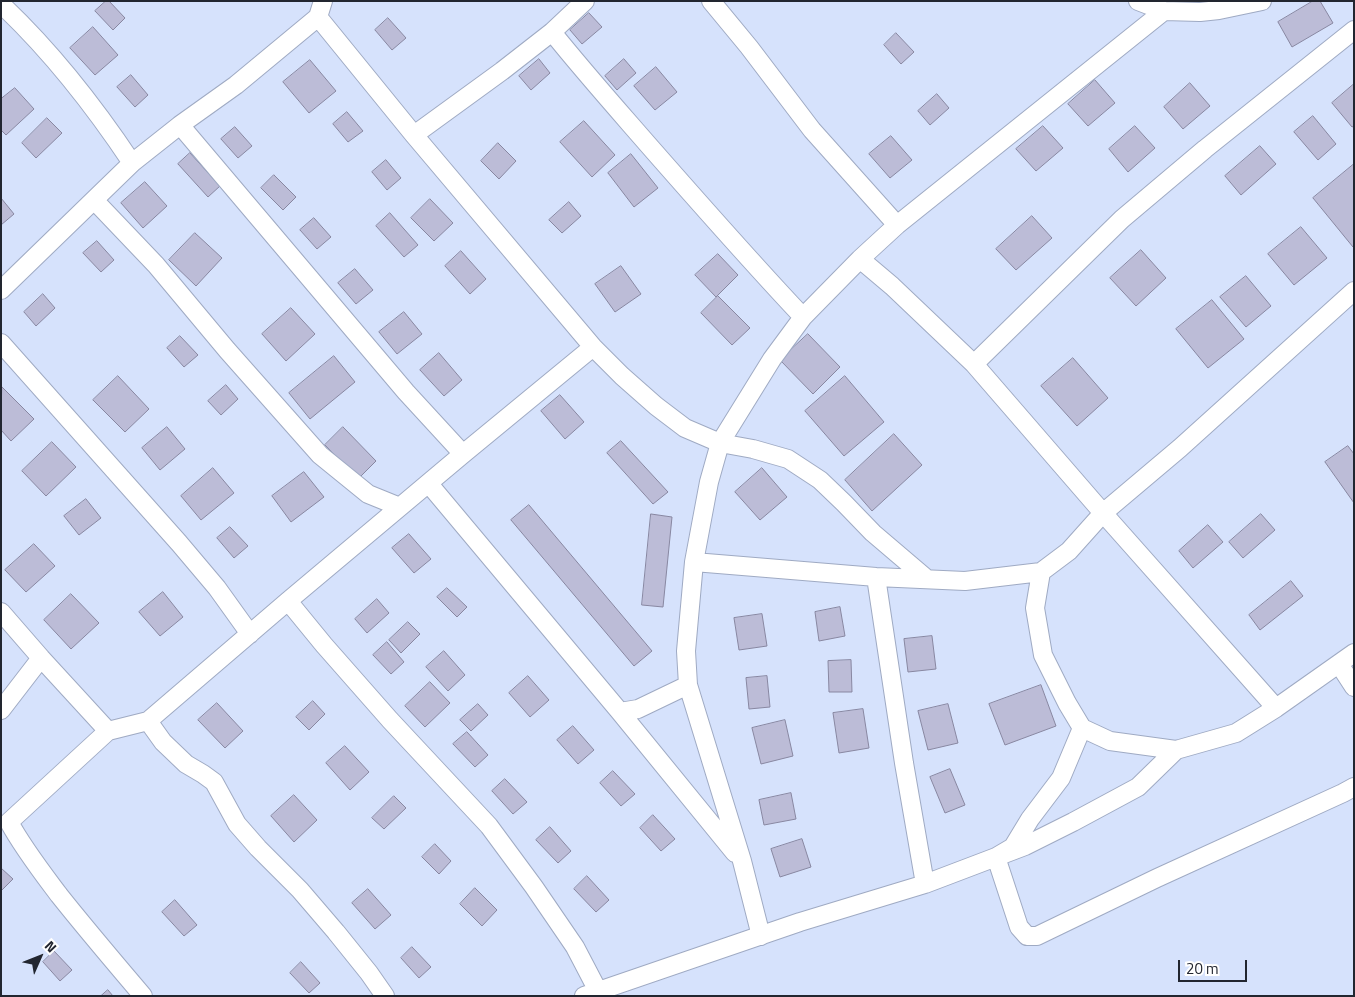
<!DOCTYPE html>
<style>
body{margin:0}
#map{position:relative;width:1355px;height:997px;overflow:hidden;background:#d6e2fc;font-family:"Titillium Web",sans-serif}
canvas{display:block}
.frame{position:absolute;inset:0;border:2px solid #222630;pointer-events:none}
.north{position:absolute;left:15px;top:932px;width:50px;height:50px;-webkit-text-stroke:4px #fff;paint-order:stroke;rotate:46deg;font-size:14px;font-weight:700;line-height:20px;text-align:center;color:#222630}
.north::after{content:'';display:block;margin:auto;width:18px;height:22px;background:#222630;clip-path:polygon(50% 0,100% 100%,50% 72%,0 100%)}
.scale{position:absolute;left:1178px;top:960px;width:69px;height:22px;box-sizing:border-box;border:2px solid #222630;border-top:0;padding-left:6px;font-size:15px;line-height:18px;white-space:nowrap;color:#222630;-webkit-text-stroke:4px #fff;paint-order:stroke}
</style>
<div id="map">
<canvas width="1355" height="997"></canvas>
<div class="frame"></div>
<div class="north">N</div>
<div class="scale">20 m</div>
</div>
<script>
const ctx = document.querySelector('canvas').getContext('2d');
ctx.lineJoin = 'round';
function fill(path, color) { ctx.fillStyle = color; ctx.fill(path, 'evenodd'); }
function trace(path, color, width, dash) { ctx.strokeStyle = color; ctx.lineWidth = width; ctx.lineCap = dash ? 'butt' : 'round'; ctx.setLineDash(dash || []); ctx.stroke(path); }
const building = new Path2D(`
 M106,1H109L125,18L113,30L95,11Z
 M1313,1H1320L1333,23L1292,47L1278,22Z
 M589,13L602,27L582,44L570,30Z
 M388,18L406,38L392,50L375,30Z
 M93,27L118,55L95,75L70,48Z
 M896,33L914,52L901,64L884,45Z
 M539,59L550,73L531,90L519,76Z
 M624,59L636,73L617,90L605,76Z
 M310,60L336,91L309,113L283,82Z
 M656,67L677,92L655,110L634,86Z
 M131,75L148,95L135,107L117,87Z
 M1095,80L1115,103L1088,126L1068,104Z
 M1190,83L1210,106L1183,129L1164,107Z
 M1354,84V126L1352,127L1332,103Z
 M15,88L34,109L6,135L1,130V99Z
 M937,94L949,108L930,125L918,111Z
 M347,112L363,131L348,142L333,124Z
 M1313,116L1336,144L1318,160L1294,132Z
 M47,118L62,133L36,158L22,143Z
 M584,121L615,155L592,177L560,142Z
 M1043,126L1063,148L1036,171L1016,149Z
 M1135,126L1155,148L1128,172L1109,149Z
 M235,127L252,146L238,158L221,139Z
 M891,136L912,160L890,178L869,154Z
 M498,143L516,161L499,179L481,161Z
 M1260,146L1276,164L1241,195L1225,176Z
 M190,153L220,186L208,197L178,164Z
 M631,154L658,188L634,207L608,173Z
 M386,160L401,178L387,190L372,172Z
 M1354,164V246L1353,247L1313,198Z
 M274,175L296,197L283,210L261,188Z
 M145,182L167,206L143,228L121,203Z
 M1,198L14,214L1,225Z
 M430,199L453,223L434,241L411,218Z
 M569,202L581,216L562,233L549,220Z
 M390,213L418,245L404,257L376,226Z
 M1032,216L1052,238L1016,270L996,249Z
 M314,218L331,237L317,249L300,230Z
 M1301,227L1327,258L1294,285L1268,254Z
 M195,233L222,258L196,286L169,260Z
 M97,241L114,260L101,272L83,253Z
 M1141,250L1166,278L1136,306L1110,278Z
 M461,251L486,279L470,294L445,266Z
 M718,254L738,275L716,297L695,275Z
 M621,266L641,294L615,312L595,284Z
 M355,269L373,290L356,304L338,283Z
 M1246,276L1271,306L1246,327L1220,297Z
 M43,294L55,308L36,326L24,312Z
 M718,296L750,328L732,345L701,313Z
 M1212,300L1244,339L1208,368L1176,329Z
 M291,308L315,334L286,361L262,334Z
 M404,312L422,334L397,354L379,332Z
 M808,334L840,367L813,394L780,360Z
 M180,336L198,355L184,367L167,348Z
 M439,353L462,380L444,396L420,370Z
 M334,356L355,382L310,419L289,393Z
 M1073,358L1108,398L1077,426L1041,386Z
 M118,376L149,409L125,432L93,400Z
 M845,376L884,422L844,456L805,411Z
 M226,385L238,399L221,415L208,401Z
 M2,387L34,419L11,441L1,430Z
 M560,395L584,422L565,439L541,411Z
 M167,427L185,449L160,470L142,448Z
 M343,427L376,461L358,479L325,445Z
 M894,434L922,465L872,511L845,480Z
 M621,441L668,492L653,504L607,453Z
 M52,442L76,467L46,496L22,471Z
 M1348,446L1354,454V503L1325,462Z
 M213,468L234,493L201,520L181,496Z
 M762,468L787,497L760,520L735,492Z
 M304,472L324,497L291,522L272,496Z
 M86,499L101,518L79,535L64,516Z
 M529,505L652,651L634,666L511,520Z
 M651,514L672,517L663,607L642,605Z
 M1261,514L1275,530L1243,558L1229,542Z
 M1208,525L1223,542L1193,568L1179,551Z
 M230,527L248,546L234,558L217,538Z
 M409,534L431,559L414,573L392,548Z
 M34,544L55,566L26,592L5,570Z
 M1291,581L1303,596L1260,630L1249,615Z
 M447,588L467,607L457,617L437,597Z
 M163,592L183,617L160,636L139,612Z
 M71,594L99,623L71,649L44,620Z
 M377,599L389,613L367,633L355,619Z
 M840,607L845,636L819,641L815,612Z
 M762,614L767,646L739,650L734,618Z
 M408,622L420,634L401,653L389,640Z
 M932,636L936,669L908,672L904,639Z
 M387,642L404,662L391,674L373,655Z
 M444,651L465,675L448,691L426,667Z
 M851,660L852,692H829L828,661Z
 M528,676L549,700L530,717L509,693Z
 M767,676L770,707L749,709L746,678Z
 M430,682L450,703L425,727L405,706Z
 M1041,685L1056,726L1005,745L989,704Z
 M313,701L325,714L309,730L296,717Z
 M217,703L243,731L225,748L198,720Z
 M478,704L488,715L471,731L460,720Z
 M948,704L958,743L928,750L918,711Z
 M863,709L869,748L839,753L833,713Z
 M785,720L793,756L761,764L752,728Z
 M573,726L594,750L578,764L557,740Z
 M467,732L488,755L475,767L453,744Z
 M345,746L369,772L350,790L326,763Z
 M950,769L965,805L945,813L930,777Z
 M613,771L635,794L621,806L600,783Z
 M505,779L527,802L513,814L492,791Z
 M791,793L796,819L764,825L759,800Z
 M294,795L317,820L294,842L271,816Z
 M394,796L406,808L384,829L372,818Z
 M653,815L675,839L661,851L640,828Z
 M550,827L571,851L558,863L536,840Z
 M802,839L811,867L780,877L771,849Z
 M435,844L451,861L439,874L422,857Z
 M1,868L13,879L1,891Z
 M587,876L609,900L596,912L574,889Z
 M475,888L497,910L482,926L460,904Z
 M368,889L391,915L375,929L352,903Z
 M175,900L197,925L184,936L162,912Z
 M412,947L431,967L419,978L401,958Z
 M54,951L72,970L60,981L43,962Z
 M301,962L320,983L309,993L290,973Z
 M108,990L113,996H101Z`);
fill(building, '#bcbcd7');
trace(building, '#8887a1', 1);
const street = new Path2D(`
 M711,1L749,47L812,130L897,225
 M1138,1L1164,11L1200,12L1219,10L1262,1
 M1,4C51,51 94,106 132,163
 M318,17L414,135L593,347L622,376L656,406L685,428L720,443L753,449L788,459L820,480L844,503L873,533L927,579
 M552,32C584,72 618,110 651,148C701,205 751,262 803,317
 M180,125L406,392L463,454
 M414,135L502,71L552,32L585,1
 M94,200L156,265L227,350L320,455L368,494L400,507
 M860,259L892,286L974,364L1103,513L1276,708
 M1,290L132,163L180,125L236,85L318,17L323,1
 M1,343L179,543L217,588L250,634
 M974,364L1122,219L1205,149L1354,30
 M429,484L620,712L735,853
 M694,562L876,577L965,581L1041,572
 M876,577L904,763L925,884
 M288,601L324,645L390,720L489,826L534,887L575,947L598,991
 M1,612L41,658L108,731L9,822C23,848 41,871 59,895C86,929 115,963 143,996
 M1339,664L1354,687
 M1,710L41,658
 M620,712L638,709L688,685
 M148,721L163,742L186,764L203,774L214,782L237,824L258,848L300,890L336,932L369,973L385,996
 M1082,728L1061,778L1030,819L1013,847L996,857L1019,927L1027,936H1037L1157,878L1343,793L1354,787
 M108,731L148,721L288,601L463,454L593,347
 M1176,750L1110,741L1082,728L1067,703L1043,655L1035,608L1041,572L1069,551L1103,513L1180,448L1354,291
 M761,936L742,861L688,685L686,651L694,562L709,482L720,443L772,359L803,317L860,259L897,225L1164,11
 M584,996L800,922L925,884L1025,846L1073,822L1138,787L1176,750L1236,733L1276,708L1354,653`);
trace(street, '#9faac3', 20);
trace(street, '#fff', 18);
</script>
